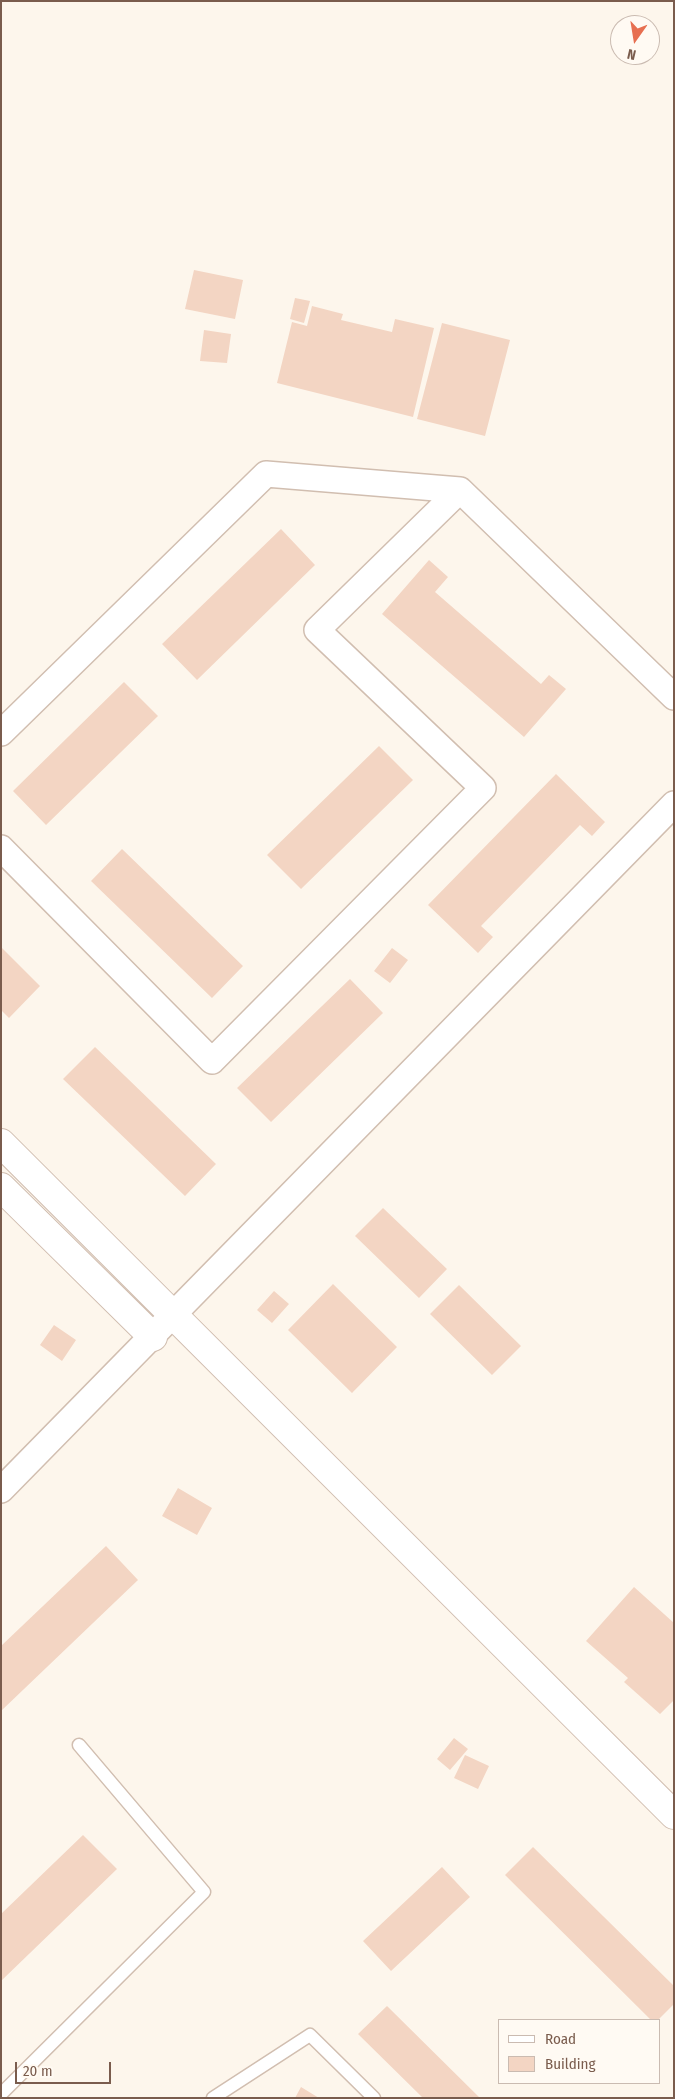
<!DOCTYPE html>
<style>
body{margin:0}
#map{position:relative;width:675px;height:2099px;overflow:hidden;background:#fdf6ec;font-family:"Fira Sans Condensed",sans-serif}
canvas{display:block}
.frame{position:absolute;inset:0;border:2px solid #7a5c4d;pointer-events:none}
.legend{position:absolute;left:498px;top:2019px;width:162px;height:65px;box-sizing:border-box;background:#fffaf3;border:1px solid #cabbb1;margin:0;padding:6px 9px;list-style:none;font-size:15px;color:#7a5c4d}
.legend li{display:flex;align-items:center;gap:10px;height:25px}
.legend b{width:25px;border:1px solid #cabbb1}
.north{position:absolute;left:610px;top:15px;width:50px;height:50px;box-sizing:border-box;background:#fffaf3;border:1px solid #cabbb1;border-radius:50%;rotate:193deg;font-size:14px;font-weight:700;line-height:20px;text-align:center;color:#7a5c4d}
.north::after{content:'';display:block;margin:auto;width:18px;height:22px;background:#e76f51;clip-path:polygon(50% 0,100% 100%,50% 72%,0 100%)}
.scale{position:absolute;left:15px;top:2062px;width:96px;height:22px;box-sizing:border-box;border:2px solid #7a5c4d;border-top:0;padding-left:6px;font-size:15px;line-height:18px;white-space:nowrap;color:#7a5c4d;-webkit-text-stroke:4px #fffaf3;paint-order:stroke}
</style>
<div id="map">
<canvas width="675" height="2099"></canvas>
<div class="frame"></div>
<ul class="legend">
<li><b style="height:6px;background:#fff"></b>Road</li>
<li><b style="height:14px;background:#f3d5c3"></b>Building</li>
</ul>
<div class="north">N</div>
<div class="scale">20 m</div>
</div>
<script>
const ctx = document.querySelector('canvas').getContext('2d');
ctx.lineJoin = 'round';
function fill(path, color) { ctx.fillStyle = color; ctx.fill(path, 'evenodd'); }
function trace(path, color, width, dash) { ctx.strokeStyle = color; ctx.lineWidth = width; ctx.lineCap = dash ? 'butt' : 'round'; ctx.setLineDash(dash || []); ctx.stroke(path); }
fill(new Path2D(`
 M194,270L243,280L235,319L185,309Z
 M295,298L310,301L304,323L290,319Z
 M312,306L343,314L341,320L392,332L395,319L434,328L413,417L277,383L292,322L307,326Z
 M442,323L510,340L485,436L417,419Z
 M204,330L231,334L227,363L200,361Z
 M281,529L315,565L197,680L162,644Z
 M429,560L448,577L435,592L541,684L549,675L566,689L524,737L382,614Z
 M124,682L158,716L46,825L13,791Z
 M379,746L413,780L301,889L267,855Z
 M556,774L605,822L592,836L580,825L481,926L493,937L478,953L428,905Z
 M122,849L243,966L212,998L91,881Z
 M1,947L40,986L9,1018L1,1010Z
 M392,948L408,960L390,983L374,971Z
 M350,979L383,1013L271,1122L237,1088Z
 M95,1047L216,1164L185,1196L63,1079Z
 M383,1208L447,1269L419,1298L355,1236Z
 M333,1284L397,1347L352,1393L288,1330Z
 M459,1285L521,1346L492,1375L430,1314Z
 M274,1291L289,1304L272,1323L257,1310Z
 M54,1325L76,1340L62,1361L40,1345Z
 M178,1488L212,1508L197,1535L162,1516Z
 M106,1546L138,1580L1,1711V1646Z
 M634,1587L674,1623V1700L660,1714L624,1682L628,1678L586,1641Z
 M454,1738L468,1749L450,1770L437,1759Z
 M465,1755L489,1766L478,1789L454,1778Z
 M83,1835L117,1869L1,1981V1914Z
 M533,1847L674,1986V2004L658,2020H651L505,1875Z
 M442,1867L470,1897L391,1971L363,1941Z
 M387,2006L480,2098H423L358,2034Z
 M301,2087L319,2098H295Z`), '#f3d5c3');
const service = new Path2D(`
 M1,2094L204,1892L79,1745
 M213,2098L310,2035L374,2098`);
const minor = new Path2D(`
 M1,733L266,474L460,490L674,697
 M1,848L212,1061L483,788L317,630L460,490
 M1,1490L674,804`);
const tertiary = new Path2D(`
 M1,1143L674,1815
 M1,1187L153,1337`);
trace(service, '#d1beb0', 15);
trace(minor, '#d1beb0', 28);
trace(tertiary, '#d1beb0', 30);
trace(service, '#fff', 12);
trace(minor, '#fff', 25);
trace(tertiary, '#fff', 28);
</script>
